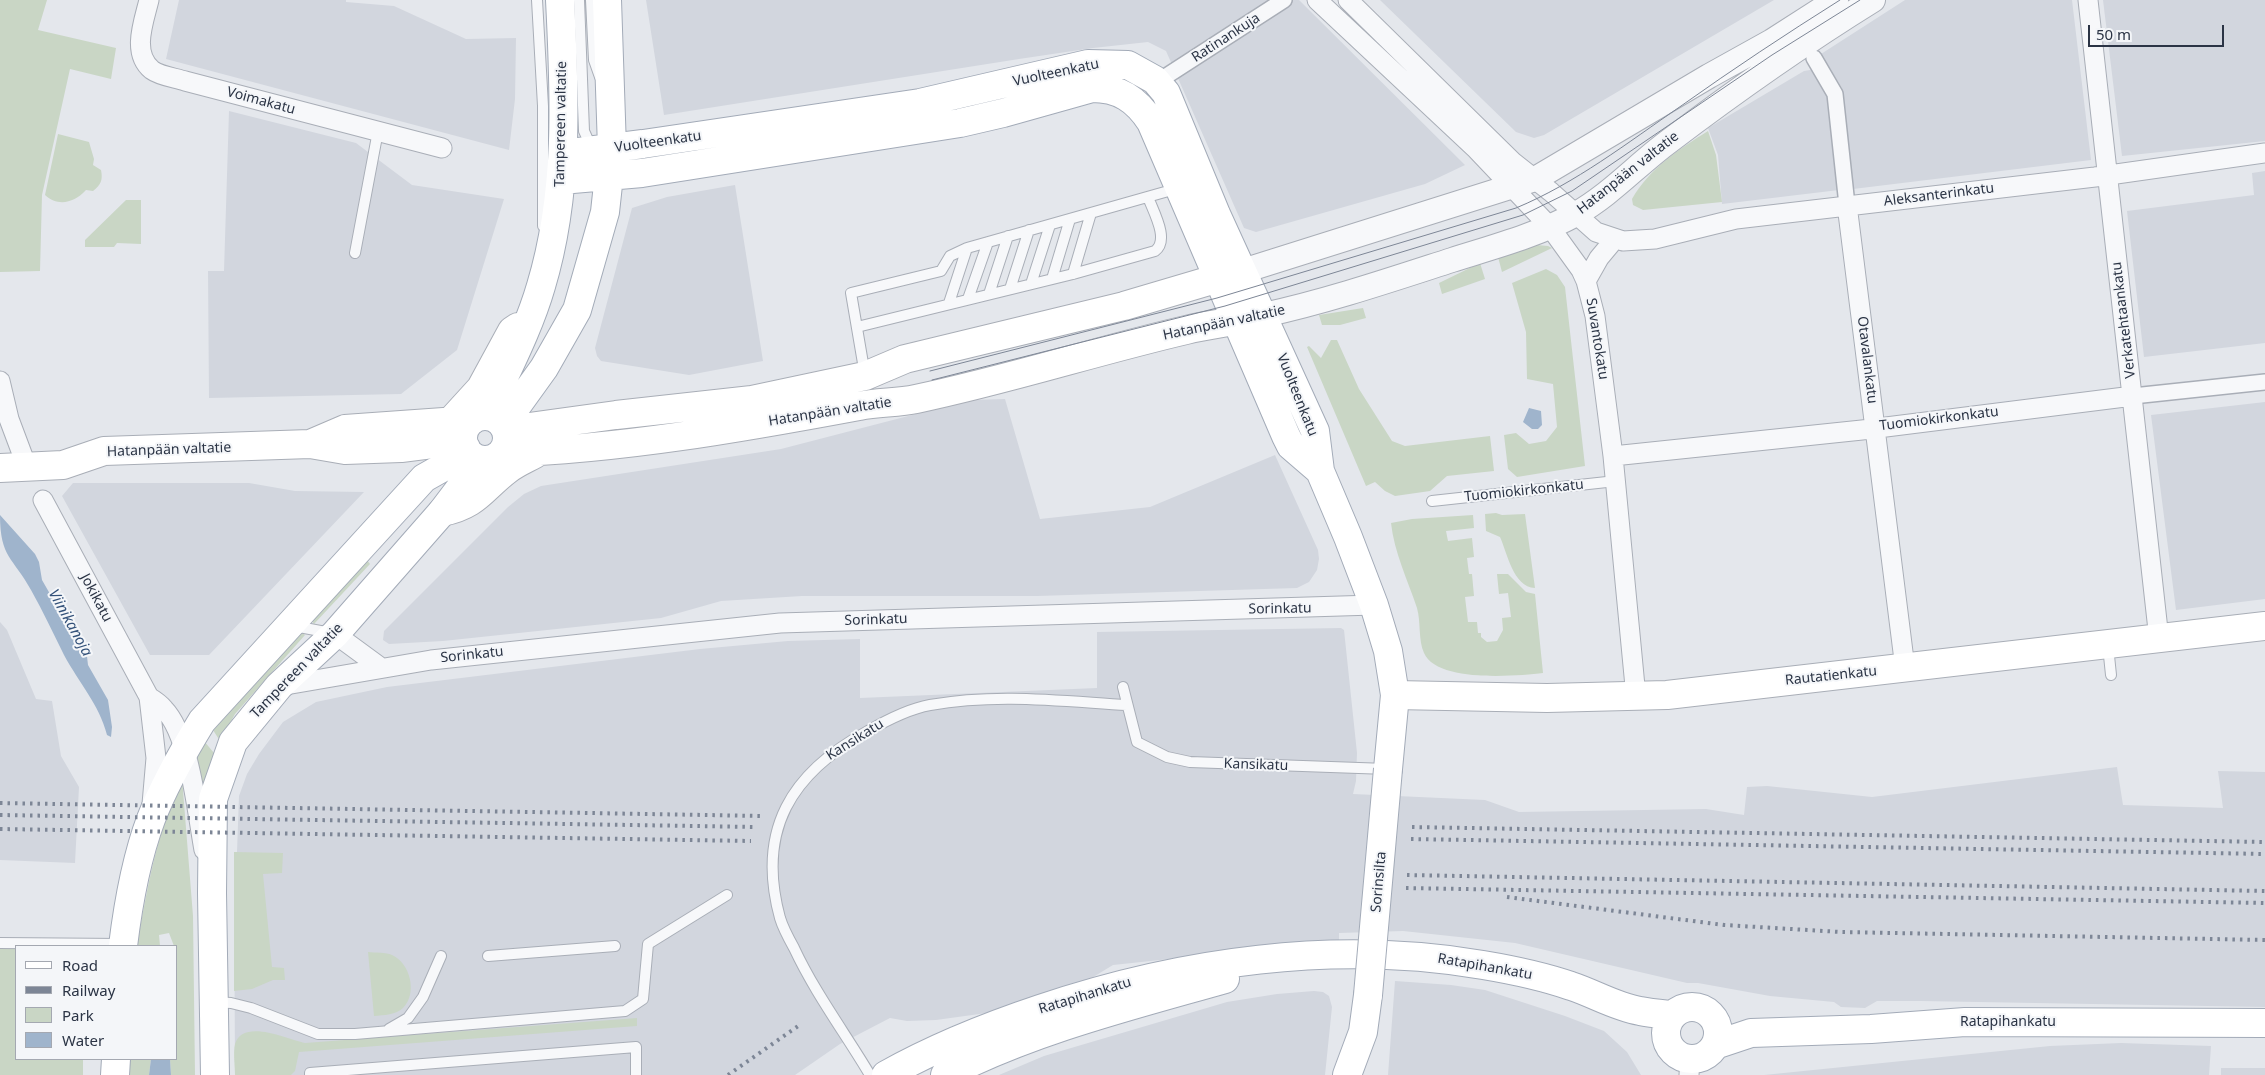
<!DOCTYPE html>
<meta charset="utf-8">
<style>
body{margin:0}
#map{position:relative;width:2265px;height:1075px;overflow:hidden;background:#e4e7ec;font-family:"Noto Sans",sans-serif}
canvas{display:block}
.legend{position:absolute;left:15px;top:945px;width:162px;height:115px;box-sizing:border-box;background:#f4f6f9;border:1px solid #a4a8b1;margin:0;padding:6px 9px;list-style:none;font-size:15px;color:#2b3445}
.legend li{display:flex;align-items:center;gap:10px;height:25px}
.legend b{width:25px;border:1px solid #a4a8b1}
.scale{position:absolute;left:2088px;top:25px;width:136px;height:22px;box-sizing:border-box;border:2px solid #2b3445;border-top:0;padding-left:6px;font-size:15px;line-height:18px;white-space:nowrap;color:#2b3445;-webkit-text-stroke:4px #f4f6f9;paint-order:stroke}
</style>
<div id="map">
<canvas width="2265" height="1075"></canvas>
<ul class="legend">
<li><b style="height:6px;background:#fff"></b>Road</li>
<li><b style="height:6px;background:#7d8696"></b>Railway</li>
<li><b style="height:14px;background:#c9d6c5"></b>Park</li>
<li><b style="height:14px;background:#9fb4cc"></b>Water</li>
</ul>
<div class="scale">50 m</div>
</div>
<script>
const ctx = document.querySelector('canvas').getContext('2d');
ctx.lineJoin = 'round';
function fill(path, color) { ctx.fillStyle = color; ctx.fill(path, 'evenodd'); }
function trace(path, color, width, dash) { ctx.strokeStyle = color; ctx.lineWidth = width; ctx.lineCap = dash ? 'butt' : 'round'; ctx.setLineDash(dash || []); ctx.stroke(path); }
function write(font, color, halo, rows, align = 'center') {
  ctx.font = font + ' "Noto Sans",sans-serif'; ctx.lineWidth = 4; ctx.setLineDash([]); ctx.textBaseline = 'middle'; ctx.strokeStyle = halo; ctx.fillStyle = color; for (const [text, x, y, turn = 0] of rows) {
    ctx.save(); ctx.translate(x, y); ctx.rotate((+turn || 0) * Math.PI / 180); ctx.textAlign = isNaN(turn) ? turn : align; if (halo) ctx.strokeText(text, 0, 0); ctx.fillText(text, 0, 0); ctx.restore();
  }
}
fill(new Path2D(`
 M179,0H346V2L394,6L466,39L516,38L515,99L509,150L166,59Z
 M646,0H1299L1465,165L1425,184L1256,232L1244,228L1166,51L1148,42L1093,48L1019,59L664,115Z
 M1380,0H1774L1544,135L1534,138L1516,132Z
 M1905,0H2072L2091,160L1853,189L1842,88L1821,54Z
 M2103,0H2265V141L2122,156Z
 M1816,69L1834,100L1839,190L1722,204L1718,155L1708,128L1804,71Z
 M229,111L356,143L412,185L504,199L457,350L401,394L209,398L208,271H224Z
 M2265,171V343L2144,357L2127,211L2254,195L2252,173Z
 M735,185L763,361L689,375L601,361L597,356L595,348L632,208L667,197Z
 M1005,399L1040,519L1150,507L1275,455L1318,550L1319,559L1317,570L1309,582L1297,588L1037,596H802L721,601L661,618L443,641L389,644L383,640L384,631L508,507L524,494L541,486L781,449L970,400Z
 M2265,402V599L2176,610L2151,415Z
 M73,483H249L295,491L364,492L209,655H150L62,496Z
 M0,622L7,630L36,699L52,701L61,756L79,787L75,863L0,860Z
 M1341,628L1344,630L1357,753L1356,781L1353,794L1485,800L1519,812L1706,809L1744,815L1747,787L1767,786L1872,797L2117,767L2123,805L2223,808L2218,771L2265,772V1007L1921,1001H1877L1865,1008L1841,1007L1834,1002L1770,996L1698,983H1687L1515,943L1403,931L1339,933V941L1113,965L1075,988L994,1012L936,1020L907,1021L890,1018L840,1044L795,1075H235L234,852H237L239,796L247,774L259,754L283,722L316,702L387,687L700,649L788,641L860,639V698L1097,688V632Z
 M1395,981L1451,985L1485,990L1565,1016L1604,1031L1627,1052L1641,1075H1388Z
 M1314,991L1323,992L1329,996L1332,1007L1325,1075H999L1044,1056L1227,1002L1277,994Z
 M2121,1043L2211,1046L2209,1075H1764L2050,1046Z
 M2221,1068H2265V1075H2221Z`), '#d2d6de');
fill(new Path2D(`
 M0,0H47L38,30L116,48L111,79L70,69L42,195L40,271L0,272Z
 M1708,131L1716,155L1722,202L1643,210L1633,205L1632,199C1649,169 1679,149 1708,131Z
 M58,134L89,142L94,159L93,165L101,170C103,180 101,185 93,191L86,190C74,203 58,207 45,195Z
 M126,200H141V244L117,243L114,247H85V240Z
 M1537,245L1548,246L1552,248L1502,272L1498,257Z
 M1480,263L1485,279L1442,294L1439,283Z
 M1546,269L1557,275L1565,287L1585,466L1517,477L1508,469L1504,435L1516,433L1529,444L1546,441L1557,427L1553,384L1527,379L1526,332L1512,283Z
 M1363,308L1366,318L1340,325H1322L1319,315Z
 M1331,340H1337L1359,389L1392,441L1405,446L1490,436L1494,471L1447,476L1430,491L1395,496L1385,491L1375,482L1366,486L1307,347L1309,346L1321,358Z
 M1496,513L1502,515L1525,514L1535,588C1513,587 1507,552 1500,537L1486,531L1485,514Z
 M1473,515L1474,528L1446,531L1448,541L1472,538L1474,557L1467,558L1469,574H1472L1474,596L1465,597L1468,622H1477L1478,633H1481V637L1487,642L1497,641L1503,630L1502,618L1511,617L1508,593L1499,594L1497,574H1508L1526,592L1535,594L1543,673C1516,676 1437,683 1424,653C1418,640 1421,622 1417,608C1408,581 1394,552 1391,523L1412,519Z
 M367,560L370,564L314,624L312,621Z
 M302,632L305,635L235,714L220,741L213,730Z
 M204,741L214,753L202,789L194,755Z
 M182,778L193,916L195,1075H171L170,1059H176V946H174L169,933L159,935L160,946H137C147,889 157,831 182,778Z
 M234,852L283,853L282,873L263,874L272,967L284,968L285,980H273L252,989L234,991Z
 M0,946L16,949V1059H83V1075H0Z
 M368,952C375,953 386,952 392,955C410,963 418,993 403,1008C396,1015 384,1015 374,1016Z
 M637,1018V1026L299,1052L295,1071L291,1075H235C235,1065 233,1053 235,1044C243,1018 287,1039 305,1043Z
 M130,1059H151L149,1075H130Z`), '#c9d6c5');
fill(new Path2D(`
 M1529,408L1541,411L1542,425L1538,429H1532L1523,422Z
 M0,515L35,554L39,562L42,580L73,634L86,648L88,665L108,700L112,727L111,737L107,735C99,704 79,683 64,655C53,633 43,611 31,590C13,557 0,558 0,515Z
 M151,1059H170L171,1075H149Z`), '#9fb4cc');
const service = new Path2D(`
 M537,0L543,106V226
 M579,0L584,131L589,142L594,148
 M591,0L594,60L600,77
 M355,253L378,131
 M1073,274L1091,213
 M1052,279L1070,219
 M1031,284L1050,225
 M1010,289L1029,230
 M989,294L1008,236
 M968,299L988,242
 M949,303L967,248
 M857,327L1073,274L1155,251C1170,240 1153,211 1148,197
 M865,375L851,293L941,271L950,256L967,248L1179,188
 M1432,501L1616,481
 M294,626L331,633
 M2108,646L2111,675
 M1123,687L1137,742L1167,757L1190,762L1387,769
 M0,943L122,944
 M488,956L615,946
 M215,1002L231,1003L251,1008L318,1034H355L625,1011L643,999L648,944L727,895
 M389,1029L408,1018L423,997L441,956
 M310,1075V1073L636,1047V1075
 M870,1075C845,1033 815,993 794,948C789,939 783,928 780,918C756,830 791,773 868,731C887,720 908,709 930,705C997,693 1060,701 1127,705`);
const pedestrian = new Path2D(`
 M1814,58L1835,94L1847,205
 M1168,75L1284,0
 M2133,396L2265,382`);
const minor = new Path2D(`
 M149,0C144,21 131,53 152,70C160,76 176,78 185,81L442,148
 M1317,0L1475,148L1550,227L1581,270L1586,281L1595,316L1613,456L1636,697
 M1348,0L1513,162L1551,192L1596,232L1623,241L1655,239L1736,219L2095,177L2265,153
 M2088,0L2159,639
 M1847,205L1905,668
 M1586,281L1599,258L1614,240
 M0,381L9,419L27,467
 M1613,456L1862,430L2133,396
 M43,500L149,697L156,758L152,804
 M335,634L380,667
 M280,686L431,660L780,623L1374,605
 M149,697C154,700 160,704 164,709C190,736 197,812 204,850
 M1689,1075L1690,1059`);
const tertiary = new Path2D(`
 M1243,271L1535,179L1709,76L1772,41L1836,0
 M1264,315C1328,301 1390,280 1452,260C1493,247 1538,235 1576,214C1610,195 1637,165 1668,142C1734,92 1802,44 1873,0`);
const secondary = new Path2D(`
 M450,422L481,388L512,331L518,327
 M505,428L529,427L616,415L752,400L865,376L905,359L1124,306L1239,272
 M310,444L345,429L472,420
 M502,453C621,449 741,428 859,406C878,402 897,403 916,399C1007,380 1096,351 1186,330C1210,324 1235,322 1259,316
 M0,468L63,465L104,451L310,444L345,450L401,448L448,442L464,445
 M442,512C477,505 482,489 507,470C516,463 526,459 535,454
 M1395,695L1547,698L1667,695L2265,626`);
const primary = new Path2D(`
 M563,154L643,144L920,103L1088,64L1128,65L1155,80L1166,93L1216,214L1315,431L1320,471L1348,537L1374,605L1388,651L1395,695L1388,769
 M561,180L642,173L960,123L1003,113L1092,88C1119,88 1136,99 1151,122L1286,436L1291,446L1320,471
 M463 438a22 22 0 1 1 44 0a22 22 0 1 1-44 0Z
 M486,416C505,373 528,331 541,286C569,193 565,96 560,0
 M503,425L544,368L577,310L605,212L612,148L607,0
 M123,946C128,905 136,859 151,819C164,785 183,752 202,721L424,478L447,465L466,448
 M1666 1033a26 26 0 1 1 52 0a26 26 0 1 1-52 0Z
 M1715,1045L1751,1033L1871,1029L1965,1022L2265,1023
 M115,1075L116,1059
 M215,1075L212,893L213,799L233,742L279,686L335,634L442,512L467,479L484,460
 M886,1075C936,1047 986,1027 1040,1009C1182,961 1335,940 1483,965C1513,970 1542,976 1571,986C1593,993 1616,1007 1640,1011C1650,1013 1662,1014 1672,1015
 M945,1075C1033,1030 1130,1006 1225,979
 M1347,1075L1363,1032L1368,995`);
trace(service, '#a9aeb7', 12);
trace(pedestrian, '#a9aeb7', 18);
trace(minor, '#a9aeb7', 21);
trace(tertiary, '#a9aeb7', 26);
trace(secondary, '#a9aeb7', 30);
trace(primary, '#a3abb8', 30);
trace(service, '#f7f8fa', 10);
trace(pedestrian, '#f7f8fa', 15);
trace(minor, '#f7f8fa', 19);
trace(tertiary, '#f7f8fa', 24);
trace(secondary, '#fff', 28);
trace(primary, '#fff', 28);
trace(new Path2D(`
 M930,371L1217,298L1516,208C1576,183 1627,143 1681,106C1733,69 1786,34 1840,0
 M932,380L1225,306L1523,215L1572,191L1772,55L1860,0`), '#7d8696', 1);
trace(new Path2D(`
 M0,803L764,816
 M0,815L757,827
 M1412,827L2265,842
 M0,829L751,841
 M1411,839L2265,854
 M1407,875L2265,891
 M1406,888L2265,903
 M1507,897L1724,925L1841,932L2265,940
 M728,1075L801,1024`), '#7d8696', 4, [2.5, 5]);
const primaryBridge = new Path2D(`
 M1368,995L1388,769`);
trace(primaryBridge, '#a3abb8', 30, []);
trace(primaryBridge, '#fff', 28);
write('14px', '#2b3445', '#f4f6f9', [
 ["Ratinankuja",1226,38,-33],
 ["Vuolteenkatu",1056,73,-12],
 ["Voimakatu",261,101,15],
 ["Tampereen valtatie",561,124,-89],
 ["Vuolteenkatu",658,142,-8],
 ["Hatanpään valtatie",1628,173,-38],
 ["Aleksanterinkatu",1939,195,-7],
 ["Verkatehtaankatu",2124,320,-97],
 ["Hatanpään valtatie",1224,323,-12],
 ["Suvantokatu",1597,339,81],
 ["Otavalankatu",1867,360,83],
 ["Vuolteenkatu",1297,395,68],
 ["Hatanpään valtatie",830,412,-9],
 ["Tuomiokirkonkatu",1939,419,-7],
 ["Hatanpään valtatie",169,450,-2],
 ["Tuomiokirkonkatu",1524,491,-6],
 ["Jokikatu",96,598,62],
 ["Sorinkatu",1280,609,-1],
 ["Sorinkatu",876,620,-2],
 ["Sorinkatu",472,655,-6],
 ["Tampereen valtatie",297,671,-46],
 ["Rautatienkatu",1831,676,-6],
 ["Kansikatu",855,740,-32],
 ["Kansikatu",1256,765,2],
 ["Sorinsilta",1379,882,-85],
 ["Ratapihankatu",1485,967,10],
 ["Ratapihankatu",1085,996,-17],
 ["Ratapihankatu",2008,1022]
]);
write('italic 15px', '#34527a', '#f4f6f9', [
 ["Viinikanoja",70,623,61]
]);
</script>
